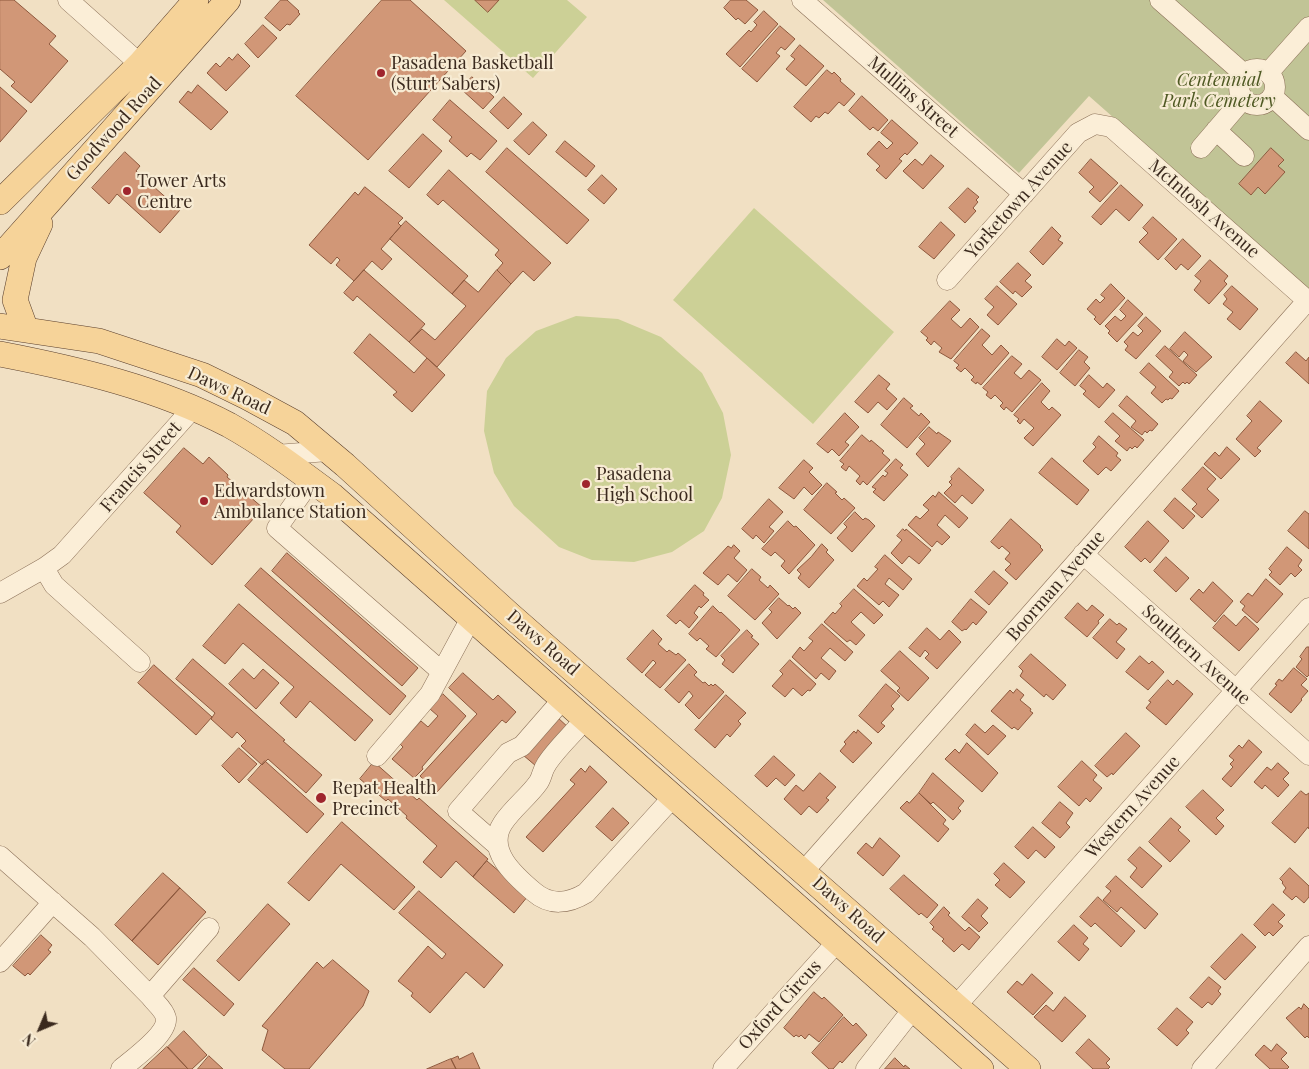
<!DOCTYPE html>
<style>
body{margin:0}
#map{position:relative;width:1309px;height:1069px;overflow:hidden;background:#f1e0c3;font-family:"Playfair Display",serif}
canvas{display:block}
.north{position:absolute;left:15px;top:1004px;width:50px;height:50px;-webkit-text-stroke:4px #f7ebd3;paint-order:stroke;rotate:225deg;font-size:14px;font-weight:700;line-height:20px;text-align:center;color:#3b2a1e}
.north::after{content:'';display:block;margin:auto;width:18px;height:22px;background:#3b2a1e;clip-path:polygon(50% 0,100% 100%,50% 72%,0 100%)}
</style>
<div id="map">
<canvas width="1309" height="1069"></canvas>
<div class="north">N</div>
</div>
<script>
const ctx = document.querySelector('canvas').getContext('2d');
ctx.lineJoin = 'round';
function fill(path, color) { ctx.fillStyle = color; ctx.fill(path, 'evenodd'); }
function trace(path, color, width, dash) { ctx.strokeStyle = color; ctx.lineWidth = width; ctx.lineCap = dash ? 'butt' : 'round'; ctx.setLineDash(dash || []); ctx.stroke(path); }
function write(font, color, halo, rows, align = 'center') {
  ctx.font = font + ' "Playfair Display",serif'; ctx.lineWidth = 4.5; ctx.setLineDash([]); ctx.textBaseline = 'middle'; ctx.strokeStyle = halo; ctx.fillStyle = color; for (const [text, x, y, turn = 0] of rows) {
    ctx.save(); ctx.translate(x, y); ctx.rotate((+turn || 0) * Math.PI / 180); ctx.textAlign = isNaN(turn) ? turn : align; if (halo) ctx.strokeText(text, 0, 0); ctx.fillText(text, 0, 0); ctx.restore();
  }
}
fill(new Path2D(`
 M444,0H567L587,17L533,78Z
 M754,208L894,332L813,424L673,300Z
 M576,316L618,319L661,337L702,373L723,413L731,455L722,498L704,531L672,552L634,562L592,560L559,547L514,506L494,473L484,431L487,391L506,358L536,331Z`), '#ccd096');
fill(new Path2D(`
 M823,0H1309V290L1089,96L1019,173Z`), '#c1c496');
const building = new Path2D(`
 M0,0H14L56,36L49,44L68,61L31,103L11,86L15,82L0,69Z
 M281,0H287L299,11L298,12L300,14L290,25L287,24L280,31L265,18Z
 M382,0H410L466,51L368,160L296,96Z
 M475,0H499L488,12Z
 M731,0H746L758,10L745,24L738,18L736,20L724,8Z
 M764,11L778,24L740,67L726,54L749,30L751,32L757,25L754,22Z
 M263,25L277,38L258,58L245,44Z
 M780,26L795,39L785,50L781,47L776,53L780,56L757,82L742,69Z
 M800,45L824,66L806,86L786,69L795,59L791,56Z
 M238,54L250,66L226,91L207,73L216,63L220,67L229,57L232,60Z
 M827,70L832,74L834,72L841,79L840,81L855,94L844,106L839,102L828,114L825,112L819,118L816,116L811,122L794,107Z
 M472,77L494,97L483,109L461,89Z
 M198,85L228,112L211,130L179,102L188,91L191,93Z
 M0,87L27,111L0,142Z
 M862,96L888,120L878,131L873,127L870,130L849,111Z
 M504,97L522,114L508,129L490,112Z
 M450,100L497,141L480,160L471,153L467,157L449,141L452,137L433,120Z
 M892,120L918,143L907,155L905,153L899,159L902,161L886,179L876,170L880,166L867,154L879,141L887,149L893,143L881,133Z
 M533,122L547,135L529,155L514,141Z
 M423,134L442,151L409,188L389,171Z
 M565,141L595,166L586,177L556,152Z
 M507,148L589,220L567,244L486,172Z
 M1271,148L1284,160L1278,166L1285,172L1265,194L1258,187L1251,195L1239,184Z
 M125,152L140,166L136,171L180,210L160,233L117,194L109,204L92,188Z
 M931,155L944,166L923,189L903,171L915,159L922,165Z
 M1091,159L1118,183L1100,202L1089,192L1094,187L1079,173Z
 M449,170L551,263L534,281L523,271L511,284L497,270L503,263L495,255L499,250L443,200L438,205L427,195Z
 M602,175L617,189L604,204L588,190Z
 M1121,185L1143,205L1129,221L1116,209L1101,225L1092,217Z
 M365,187L403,218L398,223L401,226L381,249L392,259L382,270L372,261L354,281L336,265L340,260L337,257L331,264L309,245L355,192L358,195Z
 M968,188L979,197L976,200L978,202L973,208L976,211L965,223L949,208Z
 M1153,217L1177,239L1158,260L1139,242L1148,233L1143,228Z
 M406,221L468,276L452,294L390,239Z
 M941,222L955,235L934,259L919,247Z
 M1052,227L1061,236L1058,240L1063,243L1043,265L1030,252Z
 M1183,239L1201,256L1188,270L1181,264L1176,270L1165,259Z
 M1210,260L1228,276L1224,281L1227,284L1209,304L1194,290L1201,281L1195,276Z
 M1018,263L1031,275L1025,281L1032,287L1022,297L1015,291L1013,294L1000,282Z
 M364,270L425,324L409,342L357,296L353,301L344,293Z
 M497,270L511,284L437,367L409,342L422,329L435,340L466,306L452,294L464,280L478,292Z
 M1111,284L1125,298L1100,325L1094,319L1096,317L1087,309L1096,299L1100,303L1105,298L1101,295Z
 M997,286L1017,304L998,325L987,315L994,307L985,299Z
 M1232,286L1258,309L1240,330L1227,319L1233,312L1223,304L1227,299L1224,295Z
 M1128,300L1143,314L1117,342L1108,333L1110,331L1105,326L1115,316L1121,321L1126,316L1120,310Z
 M950,301L960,310L951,319L961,328L970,318L979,327L951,359L939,352L942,348L934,341L931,345L926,340L928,338L921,332Z
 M1146,317L1161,331L1136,359L1125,350L1128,346L1124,342L1133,332L1138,336L1143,331L1138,326Z
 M982,329L990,336L982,345L992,355L1001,345L1009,353L981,385L977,382L976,384L971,380L974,377L965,368L961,372L956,368L959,365L954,361Z
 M1185,332L1212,357L1196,372L1183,361L1188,355L1184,351L1179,357L1170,349Z
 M370,334L414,373L427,358L445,375L412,412L393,395L397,392L354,353Z
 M1057,339L1065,346L1069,341L1077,348L1057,370L1042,357Z
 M1165,346L1197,375L1189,384L1187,382L1185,384L1183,382L1179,386L1169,377L1173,372L1156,356Z
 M1079,350L1088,357L1084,362L1090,368L1075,386L1060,373Z
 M1296,352L1306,361L1309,357V384L1286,363Z
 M1012,356L1022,364L1014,373L1021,379L1029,370L1041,380L1012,412L1006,407L1004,410L1000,406L1003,403L995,395L991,399L986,395L988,392L983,388Z
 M1149,363L1179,391L1172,399L1170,398L1168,400L1166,399L1162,403L1151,393L1156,387L1140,373Z
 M879,375L890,384L886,389L897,399L887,410L878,402L868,413L855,402Z
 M1089,375L1103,388L1107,383L1115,390L1099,408L1083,394L1086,391L1080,386Z
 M1042,383L1050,391L1041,402L1049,410L1052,407L1061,415L1033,446L1024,438L1034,428L1024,419L1020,424L1017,421L1019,419L1014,415Z
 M1127,396L1158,424L1152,431L1150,430L1147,433L1145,431L1142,435L1131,427L1136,421L1119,406Z
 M904,398L913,406L910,408L919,416L921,413L930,422L907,448L881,425Z
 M1260,401L1282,421L1257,448L1261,451L1255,457L1236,439L1252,421L1247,416Z
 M845,413L859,427L845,442L849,445L839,456L832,449L828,453L817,444Z
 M1113,413L1144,440L1137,448L1135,446L1132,449L1130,447L1127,451L1115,441L1120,436L1105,422Z
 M929,427L937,434L938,432L951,441L928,467L916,454L925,444L919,438Z
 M862,435L870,442L871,440L884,451L882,453L890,460L867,485L863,481L860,485L856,481L860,476L849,466L846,471L841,467L844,464L840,461Z
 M1099,436L1118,453L1116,456L1121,460L1111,471L1106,467L1098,475L1083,461L1096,447L1093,444Z
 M1227,447L1240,459L1221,479L1204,464L1215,452L1219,456Z
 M184,448L203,464L209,457L228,475L227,477L263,508L212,565L176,532L181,526L144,493Z
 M1052,458L1089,490L1077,505L1039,473Z
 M896,459L903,465L900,468L908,475L884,501L873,492L876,489L872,487L883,475L885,477L888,473L885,471Z
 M804,460L813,468L809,472L822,485L812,495L804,487L794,499L779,488Z
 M1203,467L1216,479L1207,489L1219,500L1202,518L1192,509L1197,504L1182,490Z
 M959,468L984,490L972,504L962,495L955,503L944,493L952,485L949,482L952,479L951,477Z
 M827,483L837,492L835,493L842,500L844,498L855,508L831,534L804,510Z
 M939,492L968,518L959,528L945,515L937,525L950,537L942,545L937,541L932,547L908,525L916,516L920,519L929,510L923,505L933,495L935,497Z
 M1175,498L1195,516L1183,529L1164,511Z
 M769,499L783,512L769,527L774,531L764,543L756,535L753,539L742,529Z
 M1305,511L1309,514V549L1288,531Z
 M855,512L863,520L865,518L869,520L875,526L852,552L837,538L847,527L844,524Z
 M1011,519L1041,546L1040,547L1043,550L1016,580L1005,570L1011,564L1005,559L1010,553L1002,546L999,549L991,542Z
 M788,521L794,527L796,526L815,545L789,574L781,566L785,561L775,552L771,556L762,549Z
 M1148,521L1169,541L1150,563L1145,558L1141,562L1125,547Z
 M903,529L905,531L906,529L931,550L919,564L909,556L902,564L891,553L902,540L897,536Z
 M822,544L828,550L826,552L834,560L809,588L798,578L801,574L797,570L811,557Z
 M734,545L740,551L734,558L747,570L737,582L728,574L718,585L703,573L728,546L731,548Z
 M1287,547L1302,560L1298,566L1302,570L1295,577L1291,573L1280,585L1269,575L1272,572L1269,569Z
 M287,553L418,668L402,686L272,571Z
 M885,555L912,579L903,590L889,578L885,584L899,595L889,607L883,601L879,605L857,586L864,578L867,581L878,569L875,567Z
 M1166,557L1189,578L1176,592L1154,571Z
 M261,568L406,696L390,715L245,586Z
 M752,569L761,577L759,580L768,588L770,585L779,594L755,620L728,596Z
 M994,571L1008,583L989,605L975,592Z
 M1266,579L1283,594L1257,623L1242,610L1245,606L1240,602L1248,593L1252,596Z
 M1213,582L1233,601L1215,622L1190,599L1199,589L1203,593Z
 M695,585L704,593L703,595L709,600L701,608L699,606L694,613L698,617L689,628L680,620L676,624L667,616Z
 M854,589L883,615L874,624L861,612L851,622L865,635L856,645L850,640L847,642L824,622L833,612L835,614L842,606L840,604Z
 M779,598L788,606L789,605L793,609L795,607L801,613L777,639L762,623L772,612L769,609Z
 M971,599L987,612L976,625L973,622L966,630L965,629L962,631L952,622Z
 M1078,603L1087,611L1092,605L1104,615L1098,621L1099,623L1087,637L1065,618Z
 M239,604L373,720L355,741L310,701L296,718L280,703L294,687L243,643L225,664L203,646Z
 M713,606L720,613L721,612L740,630L716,657L706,649L709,646L700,638L697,641L689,634Z
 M1224,615L1236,626L1245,616L1259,629L1239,651L1213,628Z
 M1110,619L1117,625L1119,623L1127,629L1116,642L1125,649L1117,659L1093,638Z
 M822,624L853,652L845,661L830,648L821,658L836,671L829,680L821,673L816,679L792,657L800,647L804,651L813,641L809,638Z
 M927,628L940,640L949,630L961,642L937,669L925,658L929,654L925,650L920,657L909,648Z
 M653,630L662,639L658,644L667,652L669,650L676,655L678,653L686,660L660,688L645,675L656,663L653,660L642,673L627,659Z
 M747,630L753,636L751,637L759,644L733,673L722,664L725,660L721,656Z
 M1307,647H1309V675L1307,677L1296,667L1302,659L1300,657Z
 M900,651L929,678L908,701L897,691L900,688L881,671Z
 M1031,654L1066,685L1053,700L1046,694L1044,697L1020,676L1023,671L1019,667Z
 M1140,656L1149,664L1152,661L1164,672L1148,690L1126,672Z
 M193,659L285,740L283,741L322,775L306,793L268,759L262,765L241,746L246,741L237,732L232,738L211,719L215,713L176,679Z
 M790,660L816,684L810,691L808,690L802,696L793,688L785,697L772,686L783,674L780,671Z
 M689,664L697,672L694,675L703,683L705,682L709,686L711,684L713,686L715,684L724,692L699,719L685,705L693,696L689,691L679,703L665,690Z
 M154,665L212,717L196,735L138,683Z
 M1294,668L1307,679L1301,685L1308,691L1301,699L1302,700L1291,713L1269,694L1277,685L1275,684L1279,679L1282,681Z
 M243,669L254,679L263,669L279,683L256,709L229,684Z
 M463,673L493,700L498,695L516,712L506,723L502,720L437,792L420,776L477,714L449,688Z
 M1168,680L1173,685L1177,680L1193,694L1166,725L1146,708L1151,702L1149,701Z
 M886,684L900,696L891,706L894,709L881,723L885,726L878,733L859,716Z
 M1017,689L1024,695L1020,700L1031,709L1030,711L1033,713L1018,730L1014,727L1012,729L991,711L1010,690L1013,693Z
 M443,694L466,716L422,767L423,769L414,778L392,759L403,747L400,744L421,721L428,727L438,716L430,709Z
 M726,695L746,713L738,721L741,724L730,737L727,734L715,748L695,730Z
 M557,717L570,729L536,766L523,755Z
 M975,724L985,733L993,725L1006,736L988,755L966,735Z
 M858,730L872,743L853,763L840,751L846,744L844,742L854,731L856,733Z
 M1126,733L1140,746L1113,775L1112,773L1107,777L1095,766Z
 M1249,740L1262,752L1231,787L1222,779L1233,767L1230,764L1234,760L1229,756L1239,745L1242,748Z
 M967,743L998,773L982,792L945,759L955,749L959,753Z
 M239,748L257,764L239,783L222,766Z
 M774,756L795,775L785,786L776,778L767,787L755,776Z
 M265,761L324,814L307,833L248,780Z
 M1082,761L1097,775L1093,780L1102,788L1090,802L1086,798L1079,806L1058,787Z
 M374,762L417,800L419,798L488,859L473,877L456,861L441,878L423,862L437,846L406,818L407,816L388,799L386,801L360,779Z
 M1278,763L1289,773L1283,779L1289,785L1278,797L1265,785L1262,789L1254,782L1267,767L1271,770Z
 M590,766L607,782L543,852L526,837L575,784L570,780L581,768L585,772Z
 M820,773L836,787L826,798L829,800L817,813L809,806L801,815L784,799L796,785L803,791Z
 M933,773L964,801L958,808L961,811L953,820L933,802L931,804L919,793Z
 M1203,790L1224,810L1216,818L1224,826L1216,835L1186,807Z
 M1301,791L1306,795L1309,793V829L1308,827L1295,843L1272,823Z
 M919,793L946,820L943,824L949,829L938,842L900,808L907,801L909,803Z
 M1060,802L1073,813L1066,823L1070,827L1060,838L1042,823Z
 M613,808L629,823L612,841L596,827Z
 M1171,818L1181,827L1178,830L1190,841L1170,862L1149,842Z
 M342,822L415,887L394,910L341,864L309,901L288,883Z
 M1033,827L1055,847L1045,858L1036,850L1028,859L1015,847Z
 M880,838L900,856L883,876L857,853L866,843L872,848Z
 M1140,847L1162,866L1142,888L1130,877L1137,868L1128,860Z
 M487,861L528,896L514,913L473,877Z
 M1004,863L1025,882L1010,898L995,885L1000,880L994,874Z
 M1290,868L1309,886V897L1304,903L1296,896L1292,900L1283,892L1286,888L1282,883L1283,882L1280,879Z
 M163,873L180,888L132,941L115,925Z
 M904,875L938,905L927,918L921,913L919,915L890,889Z
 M1116,876L1158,914L1145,929L1121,907L1117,912L1103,900L1111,891L1106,887Z
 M180,888L206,912L158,965L132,941Z
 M419,891L503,965L484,988L466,972L430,1013L411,996L413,993L398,981L428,946L442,959L446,954L399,913Z
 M1098,897L1135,931L1121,947L1095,923L1091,927L1080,917Z
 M978,899L988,908L981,916L988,923L979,932L962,917Z
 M268,904L290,924L239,981L217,961Z
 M1273,904L1285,915L1278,922L1283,926L1273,936L1269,932L1265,936L1254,925Z
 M944,907L950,913L948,915L965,931L969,927L980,937L969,950L962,944L954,952L942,941L944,939L932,929L934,927L930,923Z
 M1074,925L1088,938L1083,944L1089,949L1079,961L1058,942Z
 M1242,934L1256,947L1225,980L1211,967Z
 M41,935L52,945L48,950L51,952L30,975L28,973L25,976L13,966Z
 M333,960L369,991L363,1006L309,1069H285L262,1050L268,1030L262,1026L317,962L323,968Z
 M194,968L234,1004L224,1016L183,980Z
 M1032,974L1053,993L1033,1015L1007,992L1017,981L1022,985Z
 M1209,977L1221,987L1218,991L1221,994L1212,1005L1208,1002L1202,1008L1190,998Z
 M814,992L822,999L824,997L843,1015L819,1042L809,1034L805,1039L801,1035L799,1037L796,1035L794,1037L784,1028Z
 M1065,997L1086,1016L1062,1042L1034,1017L1046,1005L1053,1011Z
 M1304,1004L1309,1009V1038L1307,1036L1305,1038L1286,1018L1299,1007L1301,1009Z
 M1177,1008L1193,1022L1186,1030L1189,1033L1177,1046L1158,1029Z
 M844,1017L853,1026L856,1023L867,1035L842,1063L840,1061L833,1069H829L812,1053Z
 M184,1031L207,1055L192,1069H188L168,1047Z
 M1089,1039L1110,1059L1106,1063L1110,1067L1108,1069H1093L1076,1053Z
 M1277,1044L1287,1053L1281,1059L1289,1067L1287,1069H1270L1255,1055L1264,1045L1271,1051Z
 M167,1047L188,1069H143Z
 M473,1053L480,1069H456L451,1059L458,1056L459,1059Z
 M209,1056L223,1069H198Z
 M895,1058L904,1067L905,1065L910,1069H885Z
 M451,1059L456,1069H427Z`);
fill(building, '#d19777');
trace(building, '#8d583d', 1);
const minor = new Path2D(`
 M68,0L140,64
 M802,0L1024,194
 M1160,0L1244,74
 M1239 87a18 18 0 1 1 36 0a18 18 0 1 1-36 0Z
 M1269,72L1309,27
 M1273,97L1309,130
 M1216,130L1244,156
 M1201,148L1243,99
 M947,280L1078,133L1095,124L1111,127L1309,302
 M276,455L328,451
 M311,480L277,528L442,672
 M1083,554L1309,755
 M44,568L54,585L140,662
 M0,593L44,568L62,555L193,408
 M585,719C574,733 555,750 546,765C542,771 542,778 538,783C528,797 513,808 503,823C485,850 515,876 534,892C550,906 568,904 586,893L673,797
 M377,756L430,694L471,618
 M498,846L458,811L508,753L522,746L563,699
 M0,856L92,937L150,996L209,928
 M804,871L1307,301
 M0,962L53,902
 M956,1006L1309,608
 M121,1069C133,1059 168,1034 166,1018C164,1009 155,1003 150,996
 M723,1069L837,942
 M866,1069L913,1009
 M1202,1069L1309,946`);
const major = new Path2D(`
 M0,202L140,64L196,0
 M0,257L228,0
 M0,326L99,341L202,375L247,397L295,423L345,465L509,614L1028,1069
 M26,330L15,300L24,258L40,224
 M0,354C78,369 158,388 229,425C265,445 299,471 333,496L981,1069`);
trace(minor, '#8c7159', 21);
trace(major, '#5a3f2d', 26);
trace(minor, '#fbeed7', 20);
trace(major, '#f6d399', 25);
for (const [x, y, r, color] of [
 [381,73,5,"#9f252d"],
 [127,191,5,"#9f252d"],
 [586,484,5,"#9f252d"],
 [204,501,5,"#9f252d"],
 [321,798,6,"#9f252d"]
]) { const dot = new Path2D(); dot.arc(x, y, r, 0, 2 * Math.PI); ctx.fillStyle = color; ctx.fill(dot); trace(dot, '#f7ebd3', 2); }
write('18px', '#3b2a1e', '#f7ebd3', [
 ["Pasadena Basketball",391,63],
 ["(Sturt Sabers)",391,84],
 ["Tower Arts",137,181],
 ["Centre",137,202],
 ["Pasadena",596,474],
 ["High School",596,495],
 ["Edwardstown",214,491],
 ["Ambulance Station",214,512],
 ["Repat Health",332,788],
 ["Precinct",332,809]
], 'left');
write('italic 18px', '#4f5923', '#f7ebd3', [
 ["Centennial",1219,80],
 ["Park Cemetery",1219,101]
]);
write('18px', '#3b2a1e', '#f7ebd3', [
 ["Mullins Street",913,97,41],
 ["Goodwood Road",114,129,-48],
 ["Yorketown Avenue",1019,200,-48],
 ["McIntosh Avenue",1204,209,41],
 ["Daws Road",229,391,25],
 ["Francis Street",141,467,-49],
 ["Boorman Avenue",1056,586,-49],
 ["Daws Road",543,643,41],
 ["Southern Avenue",1196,655,42],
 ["Western Avenue",1133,807,-48],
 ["Daws Road",848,910,42],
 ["Oxford Circus",780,1005,-48]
]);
</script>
